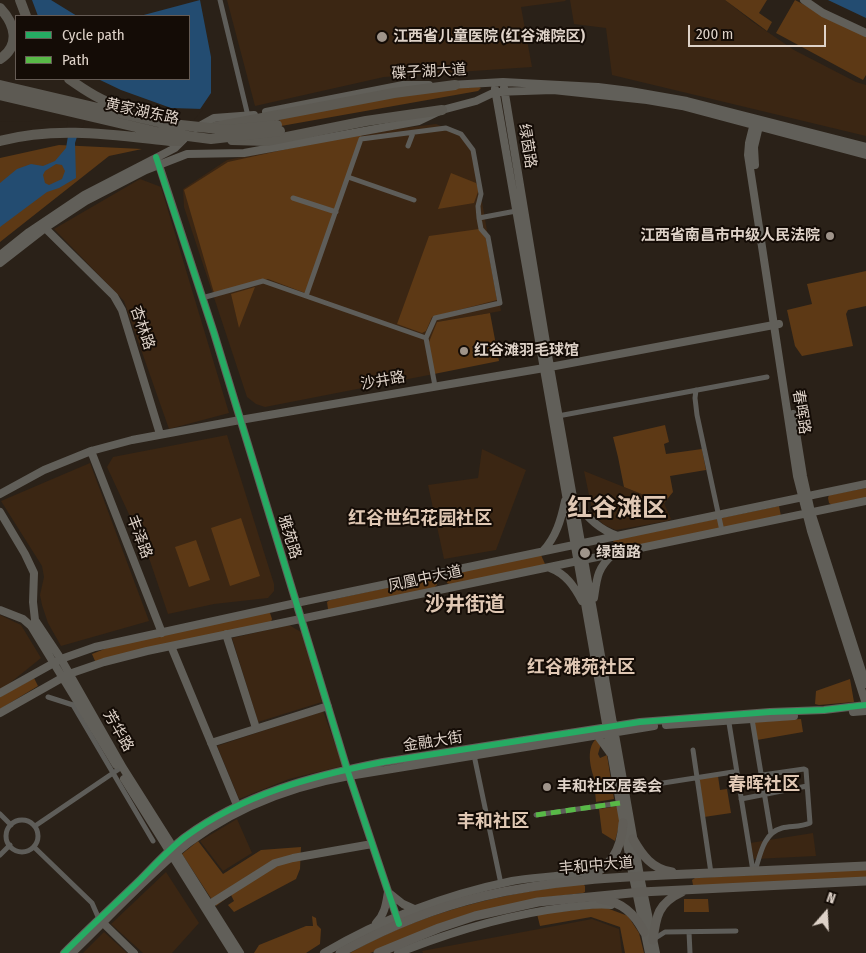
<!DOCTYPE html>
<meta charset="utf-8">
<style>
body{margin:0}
#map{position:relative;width:866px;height:953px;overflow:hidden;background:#2a2118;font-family:"Fira Sans Condensed",sans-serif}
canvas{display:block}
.legend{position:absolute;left:15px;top:15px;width:175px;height:65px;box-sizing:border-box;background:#140c06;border:1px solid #655b54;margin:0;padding:6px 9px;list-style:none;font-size:15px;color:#ded2c8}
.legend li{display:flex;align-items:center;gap:10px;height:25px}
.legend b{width:25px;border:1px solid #655b54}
.north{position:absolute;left:801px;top:888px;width:50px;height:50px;-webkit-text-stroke:4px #140c06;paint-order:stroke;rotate:19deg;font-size:14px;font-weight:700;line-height:20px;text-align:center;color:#ded2c8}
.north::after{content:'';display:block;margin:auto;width:18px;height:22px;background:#ded2c8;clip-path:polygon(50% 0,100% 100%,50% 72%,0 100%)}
.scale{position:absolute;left:688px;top:25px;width:138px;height:22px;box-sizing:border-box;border:2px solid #ded2c8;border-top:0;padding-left:6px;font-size:15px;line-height:18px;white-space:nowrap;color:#ded2c8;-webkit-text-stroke:4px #140c06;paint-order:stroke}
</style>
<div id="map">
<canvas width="866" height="953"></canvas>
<ul class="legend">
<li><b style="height:6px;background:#26ab63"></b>Cycle path</li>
<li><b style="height:6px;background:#58b947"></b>Path</li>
</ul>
<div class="north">N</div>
<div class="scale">200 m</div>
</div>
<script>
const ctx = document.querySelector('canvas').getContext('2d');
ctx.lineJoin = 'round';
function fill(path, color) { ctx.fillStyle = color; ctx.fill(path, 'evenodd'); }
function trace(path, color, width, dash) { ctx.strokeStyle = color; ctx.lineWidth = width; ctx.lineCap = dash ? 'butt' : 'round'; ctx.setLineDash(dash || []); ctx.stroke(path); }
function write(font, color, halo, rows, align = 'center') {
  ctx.font = font + ' "Fira Sans Condensed","Noto Sans SC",sans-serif'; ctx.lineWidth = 4; ctx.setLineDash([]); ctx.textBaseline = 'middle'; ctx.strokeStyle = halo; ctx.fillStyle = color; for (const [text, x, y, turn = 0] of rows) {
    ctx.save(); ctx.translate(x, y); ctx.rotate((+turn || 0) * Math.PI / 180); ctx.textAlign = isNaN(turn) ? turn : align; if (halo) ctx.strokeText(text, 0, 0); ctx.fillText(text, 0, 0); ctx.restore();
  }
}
fill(new Path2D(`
 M227,0H565L566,1L521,7L532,67L384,77L255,106Z
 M570,0H725L753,22L794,50L856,82L866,85V136L612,75L606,28L574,24Z
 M436,124L461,134L473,150L501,311L437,322L434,374L265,407L256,404L247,397L184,207L183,189L227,160L356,134Z
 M140,179L161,187L229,413L169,429L124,301L54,229Z
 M227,435L274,584V591L268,598L214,604L168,614L148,555L107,467L113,457Z
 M482,449L526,470L496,550L444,559L428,485L478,478Z
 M90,463L149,621L61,646L48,623L42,605L40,595L44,577L42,566L1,501Z
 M584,471L664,503L671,519L668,521L616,530L604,525L593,514Z
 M0,615L21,625L41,658L0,691Z
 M289,625L301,632L322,702L258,722L232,638Z
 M323,711L343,766L289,779L239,799L217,746Z
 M237,819L252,853L223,871L200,841Z
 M813,833L816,856L754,859L750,843Z
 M166,872L199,923L172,953H143L111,924Z
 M592,919L619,929L622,953H423L422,951Z
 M104,932L127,953H83Z`), '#3b2613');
fill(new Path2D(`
 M725,0H767L759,13L772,22L767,31Z
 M795,0L866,37V75L863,80L776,33Z
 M479,87L481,88L478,91L281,126L279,117L425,90Z
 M362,134L305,293L268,279L214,293L184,190L228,162L328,140Z
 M59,145L142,149L109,156L0,242V158Z
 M451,173L476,183L479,189L474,203L438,209Z
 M479,229L486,238L497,300L432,317L426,331L422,333L397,324L429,236Z
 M866,271V306L848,310L846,314L853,346L802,356L795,346L787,310L812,304L807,284Z
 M255,287L239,328L231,294Z
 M490,313L499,361L434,374L429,342L437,322Z
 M665,425L669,442L664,444L666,454L702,449L706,470L670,476L673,492L664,503L624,487L618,457L613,437Z
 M866,488V498L832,505L829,503L828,498L829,495Z
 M779,506L781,516L616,551L613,540Z
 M241,518L260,576L230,586L211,528Z
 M196,540L210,580L189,587L175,547Z
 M541,555L545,564L543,566L451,585L447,583L446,578L451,574Z
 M432,578L436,580L437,585L432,589L332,610L328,609L327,602L330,600Z
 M268,612L270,613L272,619L271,622L98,662L95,661L92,654L117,644Z
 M34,678L38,686L0,709V697Z
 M850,679L854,702L819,705L815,704L816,691Z
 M801,719L803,732L757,740L754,722Z
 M596,739L601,744L598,754L600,758L607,755L614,799L596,802L595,791L600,788L602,785L600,782L596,783C591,771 585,749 596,739Z
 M718,776L720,790L727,789L731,813L704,817L698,778Z
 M618,806L620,822L615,841L602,833L599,809Z
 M198,841L223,874L261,850L301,847L300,869L296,879L234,912L228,905L234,901L231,895L216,906L182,854Z
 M866,869V878L695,886L693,885L692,880L695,878Z
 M583,884L585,886V892L583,893L550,897L370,953H350C419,913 504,892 583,884Z
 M684,899H708L709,912H684Z
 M604,907L628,916L639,933L644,953H625L620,927L591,917L540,926L537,914Z
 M312,916L316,918L317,925L321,929L320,944L306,953H254L259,945L306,926H313Z`), '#5d3915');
fill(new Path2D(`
 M0,0H51L77,16H16V79H189V16H140L200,0L211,57V93L194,118H83L75,143L76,178L59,188L47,192L0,227V183L17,169L31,164L43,166L55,161L66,148L71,118L1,119ZM56,164L62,165L65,171L62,179L49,185L45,183L43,175L45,171Z
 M828,0H866V18Z`), '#234c71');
fill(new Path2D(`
 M0,0H32L38,16H16V79H98L121,90L171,108L203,109L194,120H85L80,136H65L68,120L0,122Z`), '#2a2118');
trace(new Path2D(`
 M220,0L248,116
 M408,146L413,133
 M348,177L414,200
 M293,198L336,212
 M479,218L481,229L488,237L500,303L435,318L426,338L306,296L361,139L446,128L461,134L473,150L481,194L478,206L479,218L516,211
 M202,298L263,281L306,296
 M426,338L435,386
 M696,390L695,398L697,415L722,531
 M558,416L767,377
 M48,697L73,705L153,841
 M752,719L771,834
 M731,720L729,723L753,871
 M693,750L711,873
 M474,755L501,884
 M742,778L804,769L806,770L810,823C801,827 791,826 782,828C763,833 760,856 755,871
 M625,789L733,772
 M741,799L807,786
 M0,814L11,825
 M536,815L620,803
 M6 836a16 16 0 1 1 32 0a16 16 0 1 1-32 0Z
 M35,826L119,769
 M34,847L92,903L99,919
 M0,855L10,845
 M689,932L690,953
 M654,939L665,932L736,931`), '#5e5d59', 5);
trace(new Path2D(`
 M804,0L823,13L866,33
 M450,85L503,82L598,87L630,91L687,101L866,147
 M504,88L551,373L640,876L656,953
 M495,89L632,872L649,953
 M266,112L403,85H429
 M754,123L749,143L748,155L797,476L811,531L866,704
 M196,128L214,118L254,115
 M157,159L214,333L347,769L399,924
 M755,165L754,147L760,122
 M45,228L114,296L122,310L160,434
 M0,255L29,232L84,195L175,148L184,139
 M0,263L45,228L86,201L146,170L187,154L244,153L419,121L442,110L476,101L495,92L553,90L647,100L682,106L866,155
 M793,414L803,476L811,512L866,684
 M91,451L162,633
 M0,494L44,470L91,451L132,440L240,420L550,367L779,324
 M576,501C586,517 600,530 618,536
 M0,512L25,554L34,573L33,602L35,620L61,659L123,768L240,953
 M543,551C556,537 561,520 565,501
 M550,568C566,574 574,586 582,601
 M594,598C597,578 597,569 612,555
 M0,610L23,619L31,626L116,765
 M226,634L256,728
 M171,646L239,810
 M0,693L61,659L95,647L296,603L866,484
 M853,712L866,711
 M0,713L69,674L104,662L147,651L866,501
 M666,725L794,716
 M597,735L610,753
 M211,743L328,706
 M124,779L233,953
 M210,904L275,863L293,858L372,844
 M100,920L134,953
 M376,923C385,914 386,904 388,892L403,904L414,909
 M64,953C88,929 113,906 138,882C153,867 168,850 185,837C244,794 312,776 383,762L640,722L770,712L824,710L866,705
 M72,953C105,921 137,887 171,857C223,812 283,788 349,776L654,726
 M324,953C382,919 445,895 512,881C537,876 579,877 602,866
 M398,953C453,931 510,914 569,907C583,906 597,903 611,905`), '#615f59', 8);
trace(new Path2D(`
 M633,839C642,855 652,869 672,872
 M585,879C611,866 621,852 623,823
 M600,899C622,902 634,913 644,932
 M653,940C656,916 658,903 682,892
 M340,953C385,928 434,908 484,896C551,880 620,877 688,874C747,871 807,869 866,866
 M378,953L439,928L475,916L538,902L641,892L866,881`), '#605d57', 9);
trace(new Path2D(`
 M20,0L26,16
 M0,8C15,24 21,45 0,59
 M215,127L394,93L455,85
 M232,140L267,141L366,121L442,110`), '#5d5a53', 10);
trace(new Path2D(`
 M69,79C86,91 103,102 124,108
 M0,85L162,123L228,130L277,125
 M0,95L157,132L211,139L280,131
 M0,141C57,126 113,135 170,141H180`), '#5d5a53', 10);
trace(new Path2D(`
 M536,815L620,803`), '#58b947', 5, [10, 5]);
trace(new Path2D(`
 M156,157L214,333L347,769L399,924
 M64,953C88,929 113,906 138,882C153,867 168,850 185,837C244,794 312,776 383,762L640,722L770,712L824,710L866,705`), '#26ab63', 6);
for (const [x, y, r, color] of [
 [382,37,6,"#9f948a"],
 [830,236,5,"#9f948a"],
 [464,351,5,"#9f948a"],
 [585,553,6,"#9f948a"],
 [547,787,5,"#9f948a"]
]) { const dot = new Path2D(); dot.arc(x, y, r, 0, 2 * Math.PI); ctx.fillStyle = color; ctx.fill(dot); trace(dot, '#140c06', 2); }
write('bold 15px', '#ded2c8', '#140c06', [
 ["江西省儿童医院 (红谷滩院区)",393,37],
 ["江西省南昌市中级人民法院",820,236,"right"],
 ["红谷滩羽毛球馆",474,351],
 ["绿茵路",596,553],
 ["丰和社区居委会",557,787]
], 'left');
write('15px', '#ded2c8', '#140c06', [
 ["碟子湖大道",429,72,-3],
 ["黄家湖东路",142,112,12],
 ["绿茵路",527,146,81],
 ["杏林路",142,328,71],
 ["沙井路",383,381,-10],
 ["春晖路",801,412,81],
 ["丰泽路",139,537,69],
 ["雅苑路",289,537,73],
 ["凤凰中大道",425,579,-12],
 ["芳华路",118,731,60],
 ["金融大街",433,742,-9],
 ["丰和中大道",596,866,-5]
]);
write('bold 18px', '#e0c8b4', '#140c06', [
 ["红谷世纪花园社区",420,519],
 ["红谷雅苑社区",581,668],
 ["春晖社区",764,785],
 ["丰和社区",493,822]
]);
write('bold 20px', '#e0c8b4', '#140c06', [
 ["沙井街道",465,605]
]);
write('bold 25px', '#e0c8b4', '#140c06', [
 ["红谷滩区",617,509]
]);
</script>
